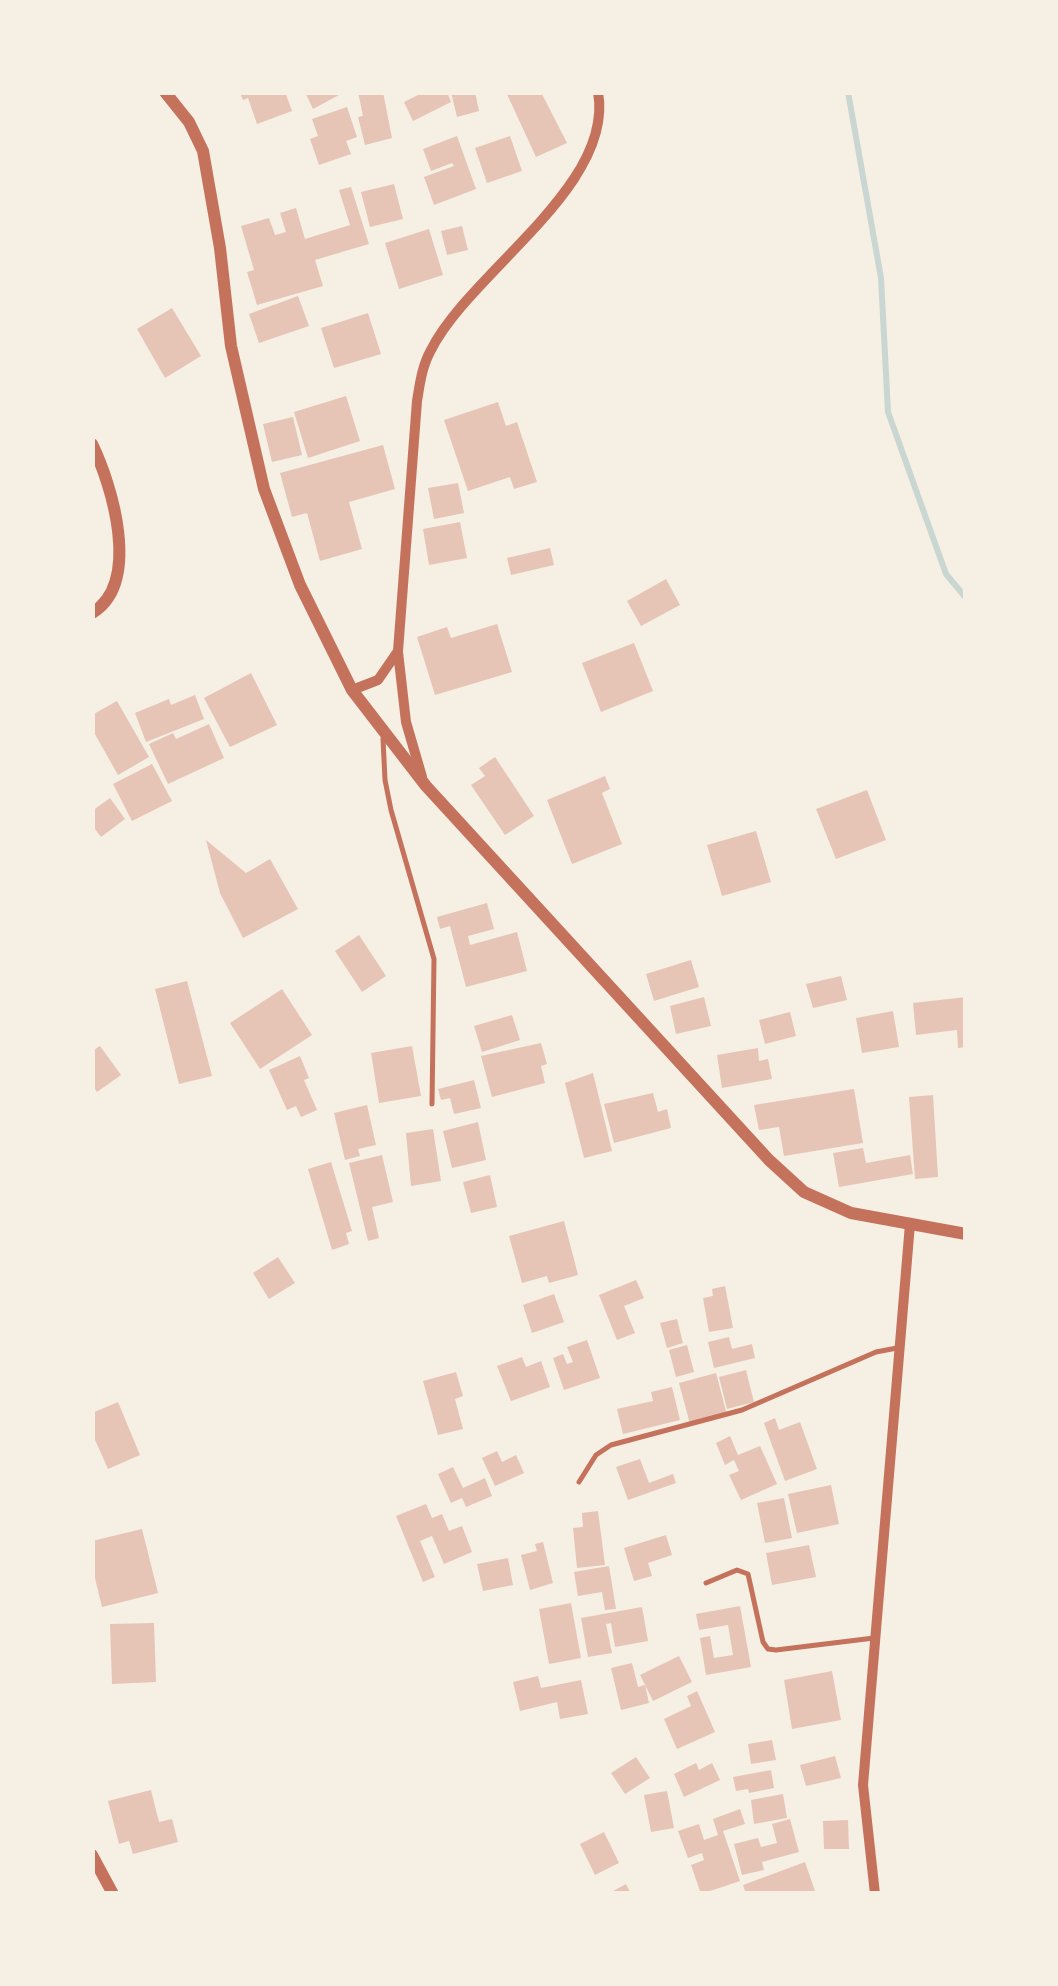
<!DOCTYPE html>
<style>
body{margin:0}
#map{position:relative;width:1058px;height:1986px;overflow:hidden;background:#f6efe4;font-family:"Noto Sans",sans-serif}
canvas{display:block}
.frame{position:absolute;inset:0;border:95px solid #f6efe4;pointer-events:none}
</style>
<div id="map">
<canvas width="1058" height="1986"></canvas>
<div class="frame"></div>
</div>
<script>
const ctx = document.querySelector('canvas').getContext('2d');
ctx.lineJoin = 'round';
function trace(path, color, width, dash) { ctx.strokeStyle = color; ctx.lineWidth = width; ctx.lineCap = dash ? 'butt' : 'round'; ctx.setLineDash(dash || []); ctx.stroke(path); }
function fill(path, color) { ctx.fillStyle = color; ctx.fill(path, 'evenodd'); }
trace(new Path2D(`
 M848,92L881,278L888,412L946,574L966,598`), '#c9d6d2', 6);
fill(new Path2D(`
 M285,92L292,111L257,124L248,98L243,100L240,93Z
 M305,92H338L339,95L313,109Z
 M358,92H383L392,138L365,145L358,117L363,116Z
 M424,92H447L451,102L413,121L404,102Z
 M451,92H475L479,111L457,117Z
 M506,92H541L567,143L536,157Z
 M347,107L357,137L346,141L351,154L319,165L310,139L318,136L312,119Z
 M457,136L476,189L434,205L424,177L454,166L452,163L431,171L423,149Z
 M510,136L522,171L487,183L475,148Z
 M394,184L403,219L370,227L361,192Z
 M351,187L369,244L315,260L323,286L257,305L247,272L254,270L241,226L269,218L275,235L286,232L280,213L296,208L305,239L350,225L339,190Z
 M462,226L468,250L447,255L441,231Z
 M429,229L443,275L399,289L385,243Z
 M298,296L309,326L259,343L249,314Z
 M172,308L201,356L165,378L137,329Z
 M368,313L381,354L334,368L321,328Z
 M346,396L360,441L308,458L294,412Z
 M498,402L506,426L517,422L537,482L514,489L510,477L468,491L444,420Z
 M293,417L302,455L272,462L263,424Z
 M383,445L395,489L349,502L362,549L320,561L307,513L292,517L280,473Z
 M458,483L464,513L434,519L428,488Z
 M460,522L467,558L429,565L423,529Z
 M550,548L554,565L511,575L507,558Z
 M666,579L680,605L641,626L627,601Z
 M497,624L512,672L435,695L417,637L447,627L451,638Z
 M634,643L653,691L601,712L582,663Z
 M251,673L277,725L230,747L204,698Z
 M195,695L204,719L146,742L135,713L169,699L171,705Z
 M117,701L149,757L118,775L92,729V715Z
 M209,724L224,758L168,784L149,744L173,733L176,739Z
 M495,757L534,816L505,835L471,785L485,776L479,768Z
 M152,764L172,801L132,821L113,784Z
 M605,776L610,789L602,793L622,844L572,864L547,800Z
 M867,790L886,840L836,859L816,809Z
 M110,798L125,819L101,837L92,825V811Z
 M756,831L771,882L722,896L707,845Z
 M206,840L246,873L270,859L298,909L243,938L220,893Z
 M487,903L494,929L468,936L470,945L517,932L527,971L466,987L450,926L440,929L437,917Z
 M359,935L386,976L362,992L335,951Z
 M691,960L699,987L654,1001L646,974Z
 M841,976L847,1000L813,1008L806,984Z
 M187,981L212,1076L179,1084L155,989Z
 M282,989L312,1035L260,1069L230,1023Z
 M704,997L711,1026L676,1034L670,1006Z
 M966,997V1047L958,1048L957,1030L916,1035L913,1003Z
 M893,1011L899,1047L862,1053L856,1018Z
 M790,1012L796,1036L765,1044L759,1020Z
 M512,1015L520,1040L482,1052L474,1026Z
 M541,1043L547,1064L541,1066L545,1083L492,1097L481,1056Z
 M100,1046L121,1075L97,1092L92,1085V1051Z
 M412,1046L421,1096L379,1103L371,1053Z
 M758,1048L759,1061L768,1059L772,1079L722,1088L717,1055Z
 M300,1056L309,1078L304,1080L317,1110L301,1117L296,1106L287,1110L269,1070Z
 M593,1073L612,1151L584,1158L565,1083Z
 M474,1080L481,1108L454,1114L450,1098L441,1100L438,1089Z
 M854,1089L863,1143L784,1156L779,1127L759,1130L754,1105Z
 M653,1093L658,1112L667,1109L671,1128L614,1143L604,1104Z
 M933,1095L938,1177L915,1179L909,1097Z
 M367,1105L376,1145L358,1149L360,1156L345,1160L334,1113Z
 M478,1122L486,1160L452,1168L443,1131Z
 M433,1129L441,1181L411,1186L406,1133Z
 M863,1148L866,1163L910,1155L913,1174L839,1187L833,1153Z
 M382,1155L393,1202L372,1207L379,1238L368,1241L349,1163Z
 M331,1162L352,1231L346,1233L349,1244L332,1250L308,1169Z
 M490,1175L497,1207L471,1213L463,1182Z
 M564,1221L578,1275L549,1283L547,1276L522,1283L509,1236Z
 M278,1257L295,1283L269,1299L253,1273Z
 M636,1280L644,1298L624,1306L635,1333L617,1340L599,1295Z
 M725,1286L733,1328L709,1332L703,1298L713,1296L712,1289Z
 M554,1294L564,1322L532,1333L523,1305Z
 M677,1319L683,1343L667,1348L660,1323Z
 M729,1337L732,1349L752,1344L755,1358L714,1368L708,1342Z
 M587,1340L600,1378L564,1390L553,1358L563,1354L567,1364L573,1362L567,1347Z
 M687,1345L694,1372L676,1377L669,1350Z
 M522,1357L526,1367L541,1361L550,1387L511,1401L497,1366Z
 M746,1370L754,1402L727,1409L719,1377Z
 M456,1372L463,1396L455,1399L463,1429L438,1435L423,1381Z
 M716,1373L727,1415L690,1424L679,1383Z
 M672,1387L680,1420L623,1434L617,1409L653,1401L651,1392Z
 M118,1402L140,1455L108,1469L92,1433V1413Z
 M775,1418L779,1430L800,1422L817,1469L785,1481L764,1423Z
 M730,1436L738,1455L760,1446L777,1484L741,1500L729,1475L739,1471L734,1460L725,1465L716,1443Z
 M497,1451L502,1462L516,1455L524,1473L495,1486L482,1458Z
 M640,1459L649,1483L673,1474L676,1483L628,1500L616,1467Z
 M453,1467L463,1488L485,1478L492,1496L466,1507L462,1498L451,1503L438,1474Z
 M831,1485L839,1524L797,1533L788,1494Z
 M784,1498L792,1538L765,1543L757,1503Z
 M426,1504L432,1518L442,1514L449,1531L462,1526L472,1552L444,1564L432,1536L420,1541L435,1577L423,1582L396,1516Z
 M598,1511L605,1565L577,1568L573,1528L583,1527L582,1513Z
 M142,1529L158,1593L102,1607L92,1566V1541Z
 M666,1535L672,1555L648,1563L652,1576L634,1581L624,1548Z
 M543,1542L553,1583L530,1590L521,1555L537,1551L535,1544Z
 M809,1545L816,1577L772,1585L766,1553Z
 M508,1558L513,1585L483,1591L477,1564Z
 M609,1566L616,1609L605,1610L602,1592L578,1596L574,1572Z
 M571,1603L581,1658L549,1664L539,1609Z
 M740,1606L751,1667L706,1675L700,1638L710,1636L714,1658L733,1655L728,1625L699,1630L696,1614Z
 M642,1607L648,1641L615,1647L611,1623L606,1624L612,1653L588,1657L581,1618Z
 M154,1623L156,1682L112,1684L110,1624Z
 M679,1656L692,1682L653,1701L640,1675Z
 M632,1663L638,1687L645,1685L649,1703L621,1710L611,1668Z
 M832,1671L841,1720L792,1729L784,1680Z
 M538,1676L541,1688L581,1680L588,1714L560,1719L557,1702L520,1711L513,1682Z
 M697,1691L715,1732L677,1749L664,1719L691,1706L687,1696Z
 M772,1740L776,1760L751,1764L748,1744Z
 M835,1756L841,1778L806,1786L800,1765Z
 M636,1757L650,1778L625,1794L611,1773Z
 M696,1763L699,1770L712,1763L720,1780L684,1797L674,1774Z
 M771,1770L774,1788L749,1793L748,1789L736,1791L733,1777Z
 M151,1790L159,1822L172,1819L178,1842L133,1854L129,1841L119,1844L108,1801Z
 M667,1791L674,1828L651,1832L644,1795Z
 M783,1794L787,1818L754,1824L751,1800Z
 M740,1809L745,1824L723,1831L740,1881L701,1894L691,1865L704,1860L702,1853L688,1858L678,1831L699,1824L704,1840L718,1835L713,1819Z
 M790,1819L799,1852L762,1862L764,1870L742,1875L734,1844L758,1838L761,1847L777,1843L772,1824Z
 M848,1820L849,1849H824L823,1821Z
 M604,1832L619,1863L595,1875L580,1844Z
 M805,1862L816,1894H746L743,1885Z
 M626,1884L631,1894H608Z`), '#e6c5b7');
trace(new Path2D(`
 M383,739L385,780L391,810L434,959L432,1104
 M579,1482L596,1455L611,1445L742,1410L876,1352L897,1348
 M706,1583L737,1570L748,1574L763,1642L768,1649L776,1650L874,1638`), '#c5725c', 5);
trace(new Path2D(`
 M398,652L406,722L422,777
 M352,690L378,680L398,651L417,401C420,383 422,366 431,350C470,272 615,186 598,92
 M875,1894L863,1785L910,1224`), '#c5725c', 10);
trace(new Path2D(`
 M165,92L189,122L203,151L220,248L231,346L264,489L300,585L352,690L426,786L769,1160L804,1192L851,1213L966,1234
 M92,444C112,485 142,583 92,613
 M92,1855L113,1894`), '#c5725c', 12);
</script>
